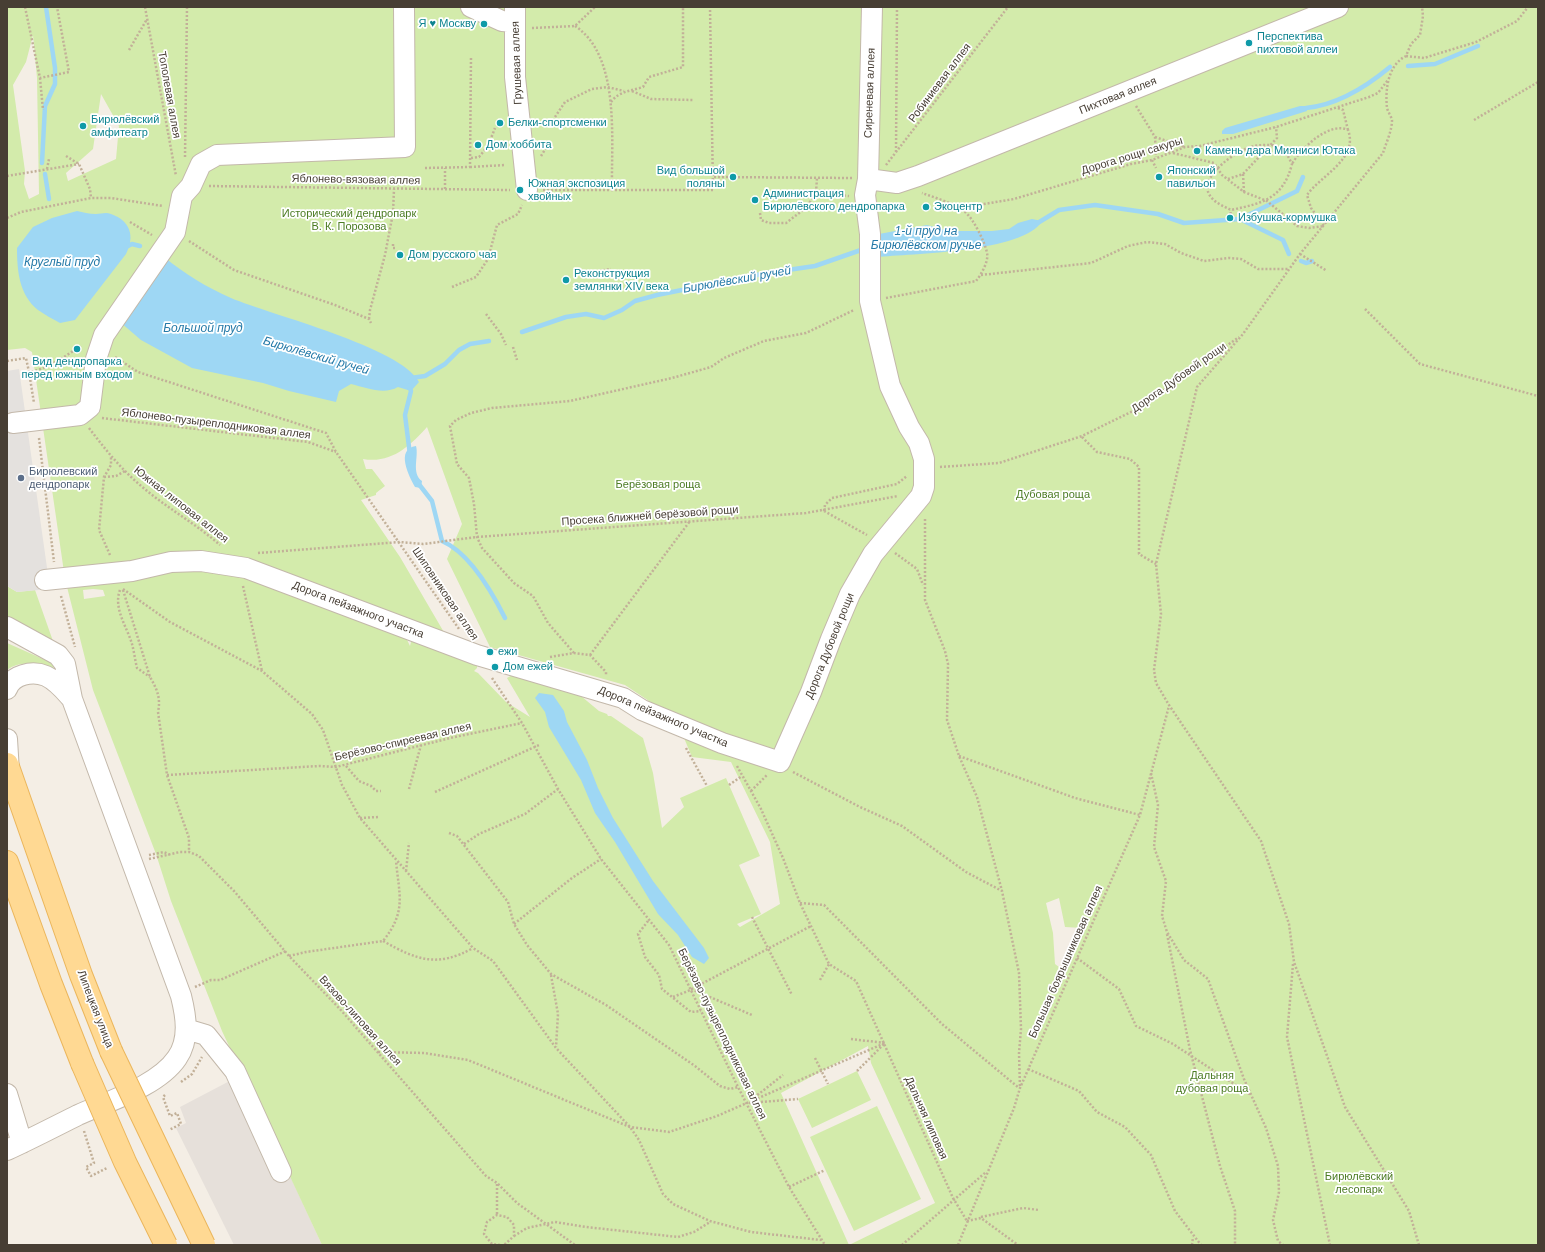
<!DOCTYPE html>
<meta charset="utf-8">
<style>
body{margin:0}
#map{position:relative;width:1545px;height:1252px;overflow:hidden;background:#f4eee5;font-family:Arial,sans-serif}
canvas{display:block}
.frame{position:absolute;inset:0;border:8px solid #473e34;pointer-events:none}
</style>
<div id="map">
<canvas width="1545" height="1252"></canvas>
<div class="frame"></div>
</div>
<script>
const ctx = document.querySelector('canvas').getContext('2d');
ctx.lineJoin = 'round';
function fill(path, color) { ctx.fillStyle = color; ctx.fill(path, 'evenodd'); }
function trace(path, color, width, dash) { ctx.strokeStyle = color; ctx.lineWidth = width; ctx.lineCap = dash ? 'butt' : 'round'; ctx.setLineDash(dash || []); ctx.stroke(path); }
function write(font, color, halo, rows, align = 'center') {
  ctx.font = font + ' Arial,sans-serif'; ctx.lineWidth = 3.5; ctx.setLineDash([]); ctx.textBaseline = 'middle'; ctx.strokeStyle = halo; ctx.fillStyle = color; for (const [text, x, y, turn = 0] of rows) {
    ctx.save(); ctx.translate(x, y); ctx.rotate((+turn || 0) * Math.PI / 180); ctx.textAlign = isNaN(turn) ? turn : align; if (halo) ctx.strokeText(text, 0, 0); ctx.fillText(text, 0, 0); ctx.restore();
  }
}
fill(new Path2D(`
 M243,1074L322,1245H234L176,1128L186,1123L180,1107Z`), '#e6e0da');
fill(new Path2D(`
 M7,7H1538V1245H322L222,1031L171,901L156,854L93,690L65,579L32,352L25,348L7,350ZM33,35L37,78L39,194L29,199L24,184L25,171L13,85L26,62ZM101,94L119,126L116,159L68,181L66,173L93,149ZM427,427L462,524L447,559L490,647L625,685L676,719L692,757L731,762L770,842L780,904L740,927L737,924L761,914L739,865L760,856L726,778L680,798L684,807L662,828L653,773L643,738L611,716H608L607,714L599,711L575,691L514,674L507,678L530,717L506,702L478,673L474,671L477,668V664L416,642H411L410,646L396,617L445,634L400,557L361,500L376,495V493L385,486L372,469H366L363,459C391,464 410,446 427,427ZM93,589L103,590L105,596L84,599L83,590ZM1059,898L1065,927L1082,928L1063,970L1055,964L1053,933L1046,903ZM868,1046L871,1063L935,1203L849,1245L781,1093Z
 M7,586L17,592L35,590L54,644L7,617Z
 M7,643L52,663L56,673C40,666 23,658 7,670Z
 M857,1071L871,1100L812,1128L798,1099Z
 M877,1106L921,1199L854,1231L810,1137Z`), '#d3ebab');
fill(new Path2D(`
 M19,369L50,589L17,592L7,586V371Z`), '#e4e1de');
fill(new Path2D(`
 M1300,106H1306L1307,111L1233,134H1222V131L1225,128Z
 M77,211C83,212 89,214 96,214C101,214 106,212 111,214C131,221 135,237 126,254L75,320L60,323C53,319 45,315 38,310C19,295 17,270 17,248L33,227L52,218Z
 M1032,219L1042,221C1025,252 910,254 877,257L879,234L927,225L949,231H992L1009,229L1018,223Z
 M164,257C185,274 206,287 231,298C271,315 401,347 419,382L411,391L398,387C384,395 367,388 351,384L339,391L336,402L289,391L263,383L192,368L141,340L120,322Z
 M416,446C419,457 411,473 422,481L421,488L415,487C409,476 395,449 416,446Z
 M539,693L553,695L564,711L567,722L587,760L598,788L613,818L653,881L704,948L709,958L704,964L692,957L678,935L658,914L615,842L595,813L581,780L549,727L545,712L535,698Z`), '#9ed7f4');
trace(new Path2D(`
 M1408,66L1435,64L1478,46
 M1306,108C1338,105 1366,87 1390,67
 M42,163L45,106L55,84V68L46,7
 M45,174L49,199
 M1240,219L1297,191L1303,177
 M1036,224L1059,210L1095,205L1158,214L1184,223L1240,219L1283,240L1289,254
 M126,247L132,244L140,246
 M1301,261L1306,263L1312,261
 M522,332L566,317L586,314L604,318L622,310L635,301L657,295L767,273L815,266L861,250
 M411,378L425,376L445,364L459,350L470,344L489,341
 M409,386L411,391L405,415L410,455
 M418,483L432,501L442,541C470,553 492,592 505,618`), '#9ed7f4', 4.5);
const minor = new Path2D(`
 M471,7L502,21L515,22
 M515,7V77L527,190
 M868,179L897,183L918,176L1338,7
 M13,423L80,415L90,407L96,359L104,335L175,232L182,196L191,186L201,164L217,155L405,147L404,7
 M45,580L132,571L171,562L201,561L246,568L477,655L623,698L642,710L722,743L780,762L811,692L831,639L850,594L873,554L921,496L924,487V459L919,443L909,427L890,386L870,301V234L865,195L868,179L872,7
 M7,627L58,655L65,664L72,699L181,996C186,1016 190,1039 177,1058C158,1086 109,1101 78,1115C54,1127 31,1139 7,1150
 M7,689C12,675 32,670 46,676C57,681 64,690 72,699
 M7,739L9,772
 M186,1029L206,1035L235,1071L281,1172
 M7,1094L22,1143`);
const major = new Path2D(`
 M7,764L81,975L111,1051
 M7,862L51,984L82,1063`);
trace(minor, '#c3b8aa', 22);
trace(major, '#ebb65c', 24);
trace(new Path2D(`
 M25,7L40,78L69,72L57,7
 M145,7L176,176
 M575,26C621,56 611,141 612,190
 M532,28L575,26L595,7
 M129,50L147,19
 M1406,56L1424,58L1476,42L1517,21L1528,7
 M40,78L43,110
 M632,91L651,99L693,100
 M611,102C619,91 631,91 643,87L649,77L683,67V7
 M1136,106L1155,137L1156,157
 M1338,108L1343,110L1348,130
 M555,117L565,102L592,89L607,87L624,91
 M1474,120L1538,82
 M1155,137L1185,147
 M1272,145C1284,148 1287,154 1292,164C1283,199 1263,203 1231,210C1223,206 1213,202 1209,194C1199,176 1238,149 1254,146C1260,145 1266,145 1272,145Z
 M896,152L897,7
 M1173,153L1214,163L1222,175L1244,192L1267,201L1297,226L1309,228L1324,226L1311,208L1307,195C1320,176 1359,159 1348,130C1330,121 1301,148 1292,164
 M66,156L79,164L90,189L91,198
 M541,156L546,148
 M185,157L187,7
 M471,158L479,157L488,146L495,128
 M1152,160L1156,168
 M886,165L1008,7
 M470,167L505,165
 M425,168L470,167L471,57
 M47,169L49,159
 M1243,174L1244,192
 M7,176L79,164
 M714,177L852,178
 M1228,179L1243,174L1277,138L1276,127
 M209,186L510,190
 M445,189V168
 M543,190H713L710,7
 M808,192L849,196
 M960,208L1014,199L1131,164L1152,160L1185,147L1200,146L1276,127L1369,97L1378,93L1388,80
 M760,213L761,220L769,223H786L807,207L816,192L817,178
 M7,218L21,212L91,198H111L163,206
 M1230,218L1231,210
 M130,222L152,235
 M189,241L234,270L335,305L369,319L371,323
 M393,244V248H397
 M1300,254L1327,271
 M591,272L611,269
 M981,275L1091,263L1128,246L1147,242L1165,244L1181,253L1204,261L1229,258L1241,259L1258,269H1289
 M452,287L476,277L488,259L497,225L518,214L522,205
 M886,298L976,281C981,275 989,261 987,253C985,242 973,218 965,212C953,203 936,198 922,193
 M1365,309L1420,364L1538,396
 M486,314L501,334L506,345
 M369,319L370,310L385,255L393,213L394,189
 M513,347L517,360
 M115,357L138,372L326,433L336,452L459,629
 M7,361L26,358L29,372C48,369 65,356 81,346
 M29,372L34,403
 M102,418L308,442L336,452
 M89,428C105,449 120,468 140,485C165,507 195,523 220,545
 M1082,437L1097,452L1130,459L1139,467V554L1156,564
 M39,438L54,562
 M940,467L999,463L1082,436L1137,409L1239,337
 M104,477L116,476L125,471
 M824,511L825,505L832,498L897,484L907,476
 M824,511L867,535
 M925,519V600L945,651L948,664L947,720L959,756L977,797L1002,891L1019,973L1021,1029L1019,1053L1020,1088
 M258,553L400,542L423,544L477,537L806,513L898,496
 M895,553L917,569L923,585
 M110,555L99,530L104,477L111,465V457
 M243,586L262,671
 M123,589L170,622L262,671L312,714L323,730L342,785L360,818L473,948L493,961L556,1048L630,1127L639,1140L663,1194L673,1204L710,1221L751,1232L821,1240
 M120,590C113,608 127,627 132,644C134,651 135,660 137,668L150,677
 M123,590L150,677C157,689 161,698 158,712L167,775L189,838V852
 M61,596L75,647
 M574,653L548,623L533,596L514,583L482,548L477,537L474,504L469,478L457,464L450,426L456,420L471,413L492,408L570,401L672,378L711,367L724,358L764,341L806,333L854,310
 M590,655L690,521
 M550,657L574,653L590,655L606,672V675
 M492,678L522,723L558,789L601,859L669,945L738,1087L789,1187L825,1245
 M686,748L707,786
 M959,756L1075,798L1140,815
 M346,766L359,781L371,786L376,791H381
 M737,766L761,809L783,858L800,903L829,964L856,981L953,1198L967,1221
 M793,772L860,807L902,826L966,872L1002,891
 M1151,773L1158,805L1154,847L1166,881L1162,916L1167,932L1184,960L1208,979L1244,1079L1266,1128L1278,1166L1279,1192L1273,1220L1278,1241L1283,1245
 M167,775L319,766L336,767L450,738L522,723
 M729,785L742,776
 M409,789L421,745
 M751,791L767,775
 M435,792L539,745
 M360,818L379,817
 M449,833L457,836L508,902L514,924L527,945L551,974L606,1005L695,1066L720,1086L730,1089L738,1087
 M464,844L479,834L525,814L558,789
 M149,855L164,852L170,855
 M149,859L180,852H189L199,856L234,891L289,956L339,1008L486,1176L497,1183L517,1203L575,1245
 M406,871L409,843
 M800,903L824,905L942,1024L1019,1088
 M752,917L792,995
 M648,921L638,934L645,957L659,975L662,989L691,1012L701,1011
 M514,924L572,878L601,859
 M1167,934L1190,1050L1220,1166L1235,1211V1245
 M383,941C417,960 437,968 473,948
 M289,956L306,952L383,941C407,911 399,895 396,861
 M1077,958L1119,989L1136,1026L1173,1044L1251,1095
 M1293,964L1287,1037L1330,1245
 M551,975L558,1014L556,1047
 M820,980L829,964
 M195,987L211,980H220L286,951
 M691,989L752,1015
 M673,997L688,991L811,926
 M851,1039L885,1043
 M378,1052L424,1053L468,1060L630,1127L669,1132L717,1116L885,1043
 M815,1058L828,1084
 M1028,1069L1079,1091L1097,1112L1125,1127L1151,1155L1175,1211L1201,1245
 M857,1071L883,1045
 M181,1082L192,1074L202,1057
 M165,1095L163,1097L170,1116L177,1113L181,1124L169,1130
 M751,1100L783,1075
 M749,1103L798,1099
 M84,1131L94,1163L86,1167L91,1176L107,1168
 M497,1184V1215
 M789,1187L825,1170
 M981,1217L1023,1208L1039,1210
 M967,1221L981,1218L1018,1245
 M514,1236L527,1228L555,1222L586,1227L678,1237L694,1232L710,1222
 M500,1245L492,1244L484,1234L487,1222L497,1215L507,1217L514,1225V1236L504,1245
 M902,1245L986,1172
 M958,1245L1014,1108L1020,1088L1140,815L1169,706
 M1192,1245L1193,1237
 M1419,1245L1409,1211L1345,1107L1294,962L1289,924L1261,841L1169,705L1156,683L1154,670L1161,614L1156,564L1197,387L1243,334L1300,254L1383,153C1386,143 1392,131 1392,120C1391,116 1388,112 1387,108C1385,89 1388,65 1406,56L1411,44L1420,35L1423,16L1422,7`), '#c2b098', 2.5, [2, 2]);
trace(minor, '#fff', 20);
trace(major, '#ffd993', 22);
const majorBridge = new Path2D(`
 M111,1051L204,1245
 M82,1063L125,1162L166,1245`);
trace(majorBridge, '#ebb65c', 24, []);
trace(majorBridge, '#ffd993', 22);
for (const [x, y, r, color] of [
 [484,24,4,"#0f9aa8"],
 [1249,43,4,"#0f9aa8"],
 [500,123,4,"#0f9aa8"],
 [83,126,4,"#0f9aa8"],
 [478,145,4,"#0f9aa8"],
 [1197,151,4,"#0f9aa8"],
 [733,177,4,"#0f9aa8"],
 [1159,177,4,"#0f9aa8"],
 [520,190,4,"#0f9aa8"],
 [755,200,4,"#0f9aa8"],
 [926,207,4,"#0f9aa8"],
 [1230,218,4,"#0f9aa8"],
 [400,255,4,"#0f9aa8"],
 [566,280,4,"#0f9aa8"],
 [77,349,4,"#0f9aa8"],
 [21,478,4,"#5c6f8a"],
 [490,652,4,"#0f9aa8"],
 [495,667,4,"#0f9aa8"]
]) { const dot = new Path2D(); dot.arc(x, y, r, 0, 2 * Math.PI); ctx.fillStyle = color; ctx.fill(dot); trace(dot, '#fff', 1.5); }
write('11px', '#0d838f', '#fff', [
 ["Я ♥ Москву",476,24,"right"],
 ["Перспектива",1257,37],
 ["пихтовой аллеи",1257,50],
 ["Бирюлёвский",91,120],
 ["амфитеатр",91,133],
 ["Белки-спортсменки",508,123],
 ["Дом хоббита",486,145],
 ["Камень дара Мияниси Ютака",1205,151],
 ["Вид большой",725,171,"right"],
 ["поляны",725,184,"right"],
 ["Японcкий",1167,171],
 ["павильон",1167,184],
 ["Южная экспозиция",528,184],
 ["хвойных",528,197],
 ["Администрация",763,194],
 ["Бирюлёвского дендропарка",763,207],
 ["Экоцентр",934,207],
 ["Избушка-кормушка",1238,218],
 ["Дом русского чая",408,255],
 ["Реконструкция",574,274],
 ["землянки XIV века",574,287],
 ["Вид дендропарка",77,362,"center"],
 ["перед южным входом",77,375,"center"],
 ["ежи",498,652],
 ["Дом ежей",503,667]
], 'left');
write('11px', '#473e34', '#fff', [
 ["Грушевая аллея",517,63,-92],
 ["Робиниевая аллея",940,83,-53],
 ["Сиреневая аллея",870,93,-88],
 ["Тополевая аллея",169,95,80],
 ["Пихтовая аллея",1118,96,-22],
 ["Дорога рощи сакуры",1132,156,-17],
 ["Яблонево-вязовая аллея",356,180,1],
 ["Дорога Дубовой рощи",1179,378,-35],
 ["Яблонево-пузыреплодниковая аллея",216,424,7],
 ["Южная липовая аллея",181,505,38],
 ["Просека ближней берёзовой рощи",650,516,-4],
 ["Шиповниковая аллея",445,594,56],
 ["Дорога пейзажного участка",358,610,21],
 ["Дорога Дубовой рощи",830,646,-68],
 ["Дорога пейзажного участка",663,717,23],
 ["Берёзово-спиреевая аллея",403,742,-13],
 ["Большая боярышниковая аллея",1066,962,-66],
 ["Липецкая улица",95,1009,69],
 ["Вязово-липовая аллея",360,1021,48],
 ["Берёзово-пузыреплодниковая аллея",722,1034,64],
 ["Дальняя липовая",926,1118,66]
]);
write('11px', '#4c7c24', '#fff', [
 ["Исторический дендропарк",349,214],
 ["В. К. Порозова",349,227],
 ["Берёзовая роща",658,485],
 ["Дубовая роща",1053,495],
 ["Дальняя",1212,1076],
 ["дубовая роща",1212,1089],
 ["Бирюлёвский",1359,1177],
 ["лесопарк",1359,1190]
]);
write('11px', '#4e5e75', '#fff', [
 ["Бирюлевский",29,472],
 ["дендропарк",29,485]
], 'left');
write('italic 12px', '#257aa8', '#fff', [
 ["1-й пруд на",926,232],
 ["Бирюлёвском ручье",926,246],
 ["Круглый пруд",62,263],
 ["Бирюлёвский ручей",737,280,-10],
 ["Большой пруд",203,329],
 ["Бирюлёвский ручей",316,356,16]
]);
</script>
